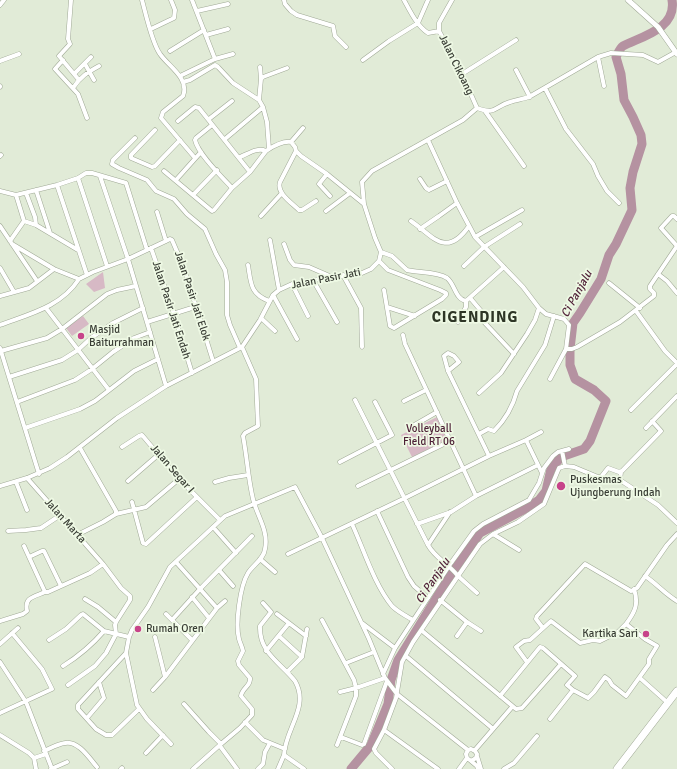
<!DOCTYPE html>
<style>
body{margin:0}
canvas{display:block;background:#e1ebd7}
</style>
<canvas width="677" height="769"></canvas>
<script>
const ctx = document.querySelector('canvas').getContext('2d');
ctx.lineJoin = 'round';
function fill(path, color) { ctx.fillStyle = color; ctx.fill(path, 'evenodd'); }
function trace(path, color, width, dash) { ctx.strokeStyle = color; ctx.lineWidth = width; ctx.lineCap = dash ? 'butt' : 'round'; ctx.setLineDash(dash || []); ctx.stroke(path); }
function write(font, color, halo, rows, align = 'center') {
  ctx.font = font + ' Signika,sans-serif'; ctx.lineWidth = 3.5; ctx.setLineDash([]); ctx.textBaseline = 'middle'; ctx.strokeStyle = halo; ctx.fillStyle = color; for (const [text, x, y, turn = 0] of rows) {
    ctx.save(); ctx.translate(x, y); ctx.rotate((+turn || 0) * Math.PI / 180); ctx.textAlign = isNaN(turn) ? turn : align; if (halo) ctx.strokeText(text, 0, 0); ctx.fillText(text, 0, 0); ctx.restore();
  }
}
fill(new Path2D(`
 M103,272L105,288L94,292L86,284Z
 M83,316L89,324L72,336L66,328Z
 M437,417L447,440L412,457L401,435Z`), '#d7b9c5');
trace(new Path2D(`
 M351,769L371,745L388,704L391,680L398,660L448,579L480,533L525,509L539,500L546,491L551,469L561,457L584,449L590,441L606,401L594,390L575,379L570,365V349L573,323L580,313L601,279L609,255L616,244L632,210L630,188L633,172L642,144L641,135L633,117L624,100L621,74L616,57C618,53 620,48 623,46C640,37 677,29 672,0`), '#b592a1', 9);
const minor = new Path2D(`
 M71,0L68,39L70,44L59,56L79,80
 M142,0C146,15 152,43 160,54C168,66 190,78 183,96L163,112L161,118L195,158
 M284,0L285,4L291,11L297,15L333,26L335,36L346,47
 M404,0C410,11 417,26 428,33L439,31
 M452,0L439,23V31L462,74L477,108
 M0,5L4,0
 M197,11L228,4
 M151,29L174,18L175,10L171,0
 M206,35L228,29
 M170,51L204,30
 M598,57L604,86
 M215,59L233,54
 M63,60L55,69L78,94L87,118
 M363,60L389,41L418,23L428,0
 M0,61L19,54
 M85,64L94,80
 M260,67L261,79
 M516,70L530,97
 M74,74L91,57
 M462,74L516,40
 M180,76L215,59L192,0
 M183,82L190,80L215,65L218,67L233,83L259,100L263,107L267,122L269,149
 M0,86V87
 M73,88C80,77 88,72 99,66
 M545,88L566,129L593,164L598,176L607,191L619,203
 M259,100L261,79L263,77L287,68
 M477,108C497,115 493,107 510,102C516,100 523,99 529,97L598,57L611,53L643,55L658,62L676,52
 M485,111L524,166
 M209,119L232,101
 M178,121L195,107L199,108L250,172L266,151
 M212,125L196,138L195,140C198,154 222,177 232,188L250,172
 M155,130L131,155V158L152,167L155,166L180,140
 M135,138L113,160L112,164L119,168L147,180L156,191L174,199L187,214L205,229L216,254L225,270L227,282V315L230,325L240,348
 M225,139L263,107
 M428,140L457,203L475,237L523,287L539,308L546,314L564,319L569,325L566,349L550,379
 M291,142L303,128
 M296,151L280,182C276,193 292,203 299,210H302L316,201
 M0,156L1,155
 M240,157C248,154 257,147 266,151C272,147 283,141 291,142L295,147L296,151L301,156L327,174L364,204
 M164,171L212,211L214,210L232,188
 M327,174L319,184L330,196
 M100,176L128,259L166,386
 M420,179L426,188L429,190L447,181
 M176,180L201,152
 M57,185L87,275
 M36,190L50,233
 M0,191L16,195L24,221L10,241
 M26,193L35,217L36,225L78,250
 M16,195L57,185L78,178
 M193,195L217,170
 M326,211L350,193
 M157,212L166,241
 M261,216L282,193
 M24,221L36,225
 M411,221C433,236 446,259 469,226
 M0,226L37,281
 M420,229L439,216L457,203
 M475,237L522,210
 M270,240L279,290
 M12,244L54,269L79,279L93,272L128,259L166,241L170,239L172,240L184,268L213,361
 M284,244L290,260L294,265L309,267L332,277
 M677,246L661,228L672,216H674L677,219
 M151,248L174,314L192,373
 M381,252L392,256L407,270C417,273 437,271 447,278C455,284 455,299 466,301L504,267
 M379,261L388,270L440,290L446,293V295L442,299L394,328L390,326L384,290
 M248,265C251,283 250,294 269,301
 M107,266L78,178L86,173H92L126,183L147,250
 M464,266L484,247L520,224
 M0,268L14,292
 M658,274L667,281L677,293
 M343,275L361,308L362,347
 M313,280L337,322
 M609,283L640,308
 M292,284L308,316
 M273,295L297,339
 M0,296L29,288L54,269
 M471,299L482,312V319L484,322L514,354
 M387,307L415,316
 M46,308L109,390
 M636,311L665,351L677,363
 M261,318L275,331
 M147,322L195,307
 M458,322L466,307V301
 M0,325C29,314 61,307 79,279
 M403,335L405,344L476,496L538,465
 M0,348L39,474
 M566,349H572L577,347L620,322L654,296V293L650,289V286L677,246
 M1,351L47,338L62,329L107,294L117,290L136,286
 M448,371L459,362L454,356L448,353L444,356L448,371L489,456
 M9,377L62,360L78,350L91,338L113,323L143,308
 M479,393L501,373L527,334L535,320L539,308
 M355,400L428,545C435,558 449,564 458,576L480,544L493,534L519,550
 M404,401L426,390
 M17,402L75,380L92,369L113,352L134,338L150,332
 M631,410L677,364
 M411,427L437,412
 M25,428L80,409L95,401L134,371L158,359
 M646,428L677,396
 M479,434L488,429L494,431C505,420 513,406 517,391L545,345L554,316
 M526,440L541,432
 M122,447L139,436L142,435L179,479L220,520
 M80,448L116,511V514
 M562,451L565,466
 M340,462L392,435L375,402
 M621,472L620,480L658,505L677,523
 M27,478L103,564L121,588L130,596V600L116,622L115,625L116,634L106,653L95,666L68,685
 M128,481L158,455
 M16,482L27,510
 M215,482L229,478L248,475
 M0,486L27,478L50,468L67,457L117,418L166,386L242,347L260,320L273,295L279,290L292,284L313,280L362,273L371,269L379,261L381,252L375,238L364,204L362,182L372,171L463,120L477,108
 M358,486L450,441
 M132,502L143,543L146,544L197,497
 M377,511L408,577L414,586L428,598
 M352,524C364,550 374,584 392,606C398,612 406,616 413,620
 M417,524L451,512L476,496
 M213,527L236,553
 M8,531L26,530L41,528L59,516
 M493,534L518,522L544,504L559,468L565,466L574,467L598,477H601L608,468L619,472L622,471L661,431L652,421
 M77,535L103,522L116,514L146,507L179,479
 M428,545L450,512
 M24,546L45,592
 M288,554L405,498L489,456L526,440L542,473
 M29,557L42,551H44L61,586
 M260,559L275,572
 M176,562L217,608
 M219,570L233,586
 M645,576C657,584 665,594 677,601
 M192,597L209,618
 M85,599L98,607L116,622
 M440,600L467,622L481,631
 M263,603L271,612L260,626C259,653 280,662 295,681C310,707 285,729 284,755L304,769
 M166,614L192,640
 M277,614L306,636
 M172,620L200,589L252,536
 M322,620L354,680L356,688V696L337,745
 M0,621L23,614L27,611C24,597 34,597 45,592H48L90,573L103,564
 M362,623L395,648
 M626,624C635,612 639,604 634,589
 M543,628L536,619L537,616L585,564L631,591L637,588L667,545L677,534
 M421,630L516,709L522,708L561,664
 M279,636L302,657
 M457,636L467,622
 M155,637L165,677L217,608L225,601
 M49,640L66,629L81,615L83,614L104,631L129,637
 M0,644L18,628
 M266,651L289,623
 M126,653L78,705V709L96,729L106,735H112L139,709
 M406,656L492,728
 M0,662L26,702L52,769
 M346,663L374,652
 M63,666C79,656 92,645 104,631
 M287,672L302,657L307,629
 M383,674L395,648L451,563L474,531L483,524L529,500L539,483L544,468L553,456L558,452L569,449
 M640,678L668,703
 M153,690L165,677
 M340,692L356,688L385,678
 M500,696L540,647L543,648L575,676L567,685L573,690L588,698L594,692L605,677L609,680L612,685L626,696L649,664V659L657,646L645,639L626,624L617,633L614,634L600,641L593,640L580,643L551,621L530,640L524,641L516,647L527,662
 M184,704L209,732L221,744L193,769
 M0,713L52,689L42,669L12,633
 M87,718L104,698L99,682
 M550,719L573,690
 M245,722L263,740L285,749
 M384,730L438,769
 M0,735L29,753L34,758L46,754
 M341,737L362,745L364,744L387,681
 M171,744L147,719L137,705L126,653L129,637L132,630L148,607L170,567L225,516L295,487L322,538L369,639L385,678L397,694L468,750L471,749L475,751L477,754L476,758L471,761L467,758L466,754L468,750
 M221,744L240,728L252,715V709L241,696C242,688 251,686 250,678L239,665L238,661L243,651C242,646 240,643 239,639C235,624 240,586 248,573C253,565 264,559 265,549C269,531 257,516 253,499C248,478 247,457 243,436L245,433L258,426L256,379L242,347
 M220,746L237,769
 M475,750L512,707
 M44,751C51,748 58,744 65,743C78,740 90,759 97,767
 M146,753L163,735
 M477,756L481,769
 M34,758L36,769
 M471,761L477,766L478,769
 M51,769L67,762
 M121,769L122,768
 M258,769L263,764L265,752L270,743
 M278,769L284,755
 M392,769L376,753L374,749L384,730L396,698L402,662L413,642L458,576L477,593
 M459,769L467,758
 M504,769L514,763L537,736`);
const tertiary = new Path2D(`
 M628,0L658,27L677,54`);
const trunk = new Path2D(`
 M617,769L677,691`);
trace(minor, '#a0a996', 5);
trace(tertiary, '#a0a996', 6);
trace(trunk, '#a0a996', 8);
trace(minor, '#fff', 4);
trace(tertiary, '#fff', 5);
trace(trunk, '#fff', 7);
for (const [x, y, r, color] of [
 [81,336,4,"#c7448a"],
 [561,486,5,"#c7448a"],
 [138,629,4,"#c7448a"],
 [646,634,4,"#c7448a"]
]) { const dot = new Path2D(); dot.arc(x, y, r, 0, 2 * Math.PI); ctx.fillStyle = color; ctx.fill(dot); trace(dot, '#eef9e4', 1.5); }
write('11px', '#3a3e36', '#eef9e4', [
 ["Jalan Cikoang",456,65,64],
 ["Jalan Pasir Jati",326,279,-11],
 ["Jalan Pasir Jati Elok",192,296,72],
 ["Jalan Pasir Jati Endah",171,310,72],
 ["Jalan Segar I",172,469,49],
 ["Jalan Marta",65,521,48]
]);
write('11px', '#3a3e36', '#eef9e4', [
 ["Masjid",89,330],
 ["Baiturrahman",89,343],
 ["Puskesmas",570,480],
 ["Ujungberung Indah",570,493],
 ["Rumah Oren",146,629],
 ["Kartika Sari",638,634,"right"]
], 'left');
write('11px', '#4d2036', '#eef9e4', [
 ["Volleyball",429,429],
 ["Field RT 06",429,442]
]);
write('italic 12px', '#54263c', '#eef9e4', [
 ["Ci Panjalu",577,294,-61],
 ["Ci Panjalu",433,581,-56]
]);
ctx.letterSpacing = '1px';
write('bold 15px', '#2e3626', '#eef9e4', [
 ["CIGENDING",475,318]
]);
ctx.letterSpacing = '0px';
</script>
